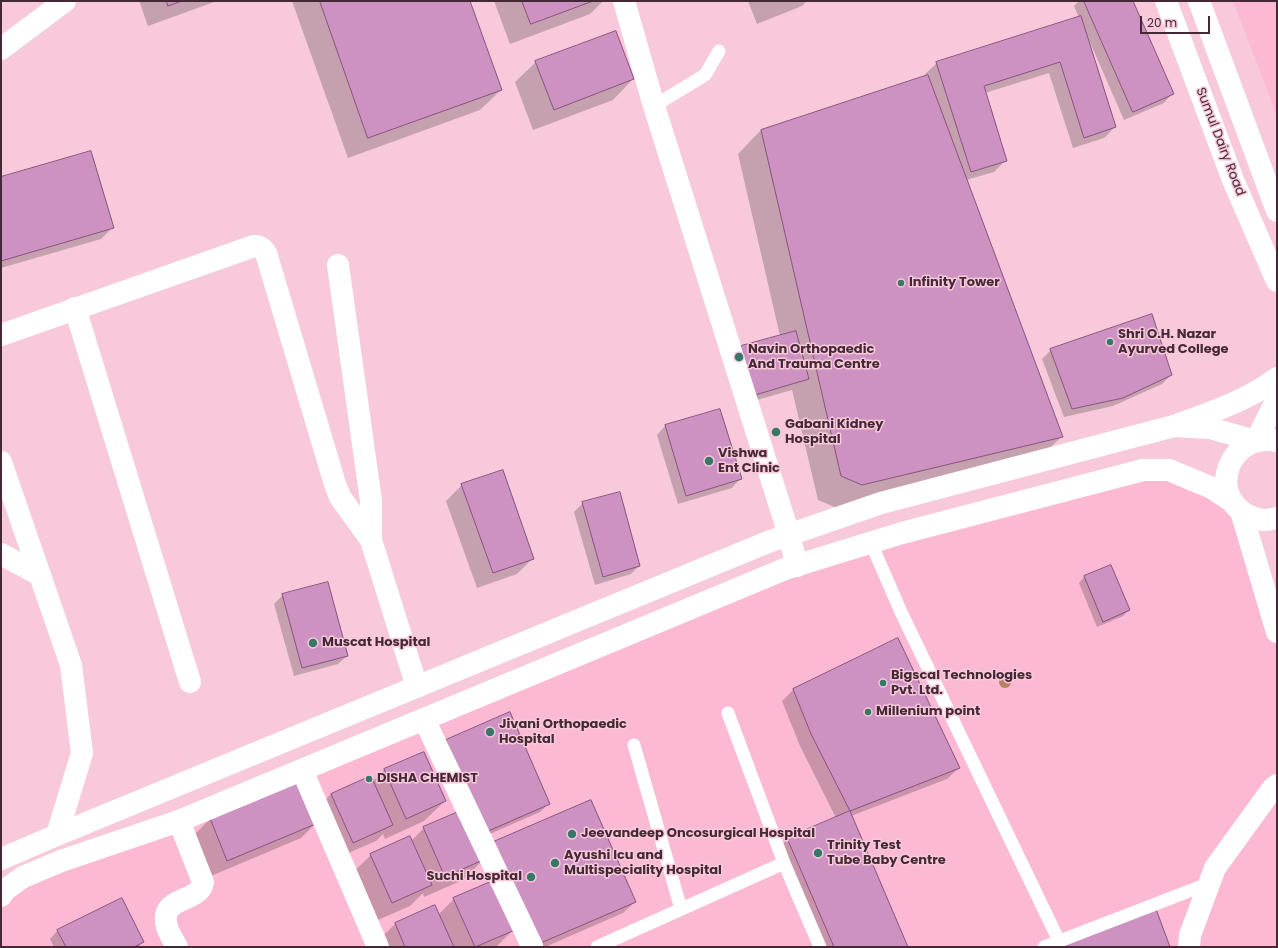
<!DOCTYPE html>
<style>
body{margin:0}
#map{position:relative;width:1278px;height:948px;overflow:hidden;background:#f7c9da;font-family:Poppins,sans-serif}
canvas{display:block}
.frame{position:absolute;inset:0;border:2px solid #452835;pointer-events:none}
.scale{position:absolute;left:1140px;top:16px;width:70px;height:18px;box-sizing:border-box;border:2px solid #452835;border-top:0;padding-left:5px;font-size:12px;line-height:14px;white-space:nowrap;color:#452835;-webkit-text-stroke:3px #f7c9da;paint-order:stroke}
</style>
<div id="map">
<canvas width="1278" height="948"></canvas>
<div class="frame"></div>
<div class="scale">20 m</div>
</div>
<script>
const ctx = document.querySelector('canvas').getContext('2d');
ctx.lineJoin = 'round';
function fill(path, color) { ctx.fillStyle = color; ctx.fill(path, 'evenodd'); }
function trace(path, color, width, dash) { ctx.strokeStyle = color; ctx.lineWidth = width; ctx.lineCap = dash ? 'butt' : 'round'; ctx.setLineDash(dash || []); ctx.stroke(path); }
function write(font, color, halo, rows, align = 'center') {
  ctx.font = font + ' Poppins,sans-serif'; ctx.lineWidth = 3; ctx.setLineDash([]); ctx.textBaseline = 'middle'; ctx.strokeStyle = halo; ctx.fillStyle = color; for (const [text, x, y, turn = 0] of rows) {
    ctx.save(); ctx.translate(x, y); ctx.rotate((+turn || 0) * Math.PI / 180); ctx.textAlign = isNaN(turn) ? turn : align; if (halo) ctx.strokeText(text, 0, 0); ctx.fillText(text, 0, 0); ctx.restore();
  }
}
fill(new Path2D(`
 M1233,1H1277V116Z
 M1164,475L1197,488L1238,516L1277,645V947H1V907L5,895L795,570Z`), '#fcb9d4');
fill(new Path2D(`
 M139,1H217L148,26Z
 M292,1H469L501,90L480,110L348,158Z
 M494,1H603L590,14L510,44Z
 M748,1H807L802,6L757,24Z
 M1079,1H1132L1172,94L1164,103L1124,120L1089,40H1088L1115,127L1104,138L1073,148L1049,73L985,93L1006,160L994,172L966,180L1062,436L1038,460L837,508L818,500L792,390L746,403L780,336L738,154L761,130L926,76L925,74L937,63L1079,18L1074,6Z
 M536,62L633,79L613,100L533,130L515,82Z
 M1,178L113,227L101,239L1,268Z
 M1051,350L1171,375L1162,384L1113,406L1064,417L1042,359Z
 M719,410L740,479L732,488L678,504L657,435L665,426Z
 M462,485L533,558L517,574L477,588L446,501Z
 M583,503L639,566L631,574L595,585L574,512Z
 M1084,577L1129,610L1123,616L1097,627L1079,583Z
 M283,595L347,656L338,664L294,676L274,604Z
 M793,690L959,768L947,779L851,816L907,947H818L776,850L788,838L836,818L800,746L782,701Z
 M423,753L445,801L424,821L385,839L383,834L376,841L337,858L315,810L331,794L372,782L384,770Z
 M549,804L540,812L476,840L635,902L623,913L545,947H521L513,930L496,947H376L375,944L395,924L435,907L438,915L454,899L492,882L483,860L463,880L424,897L423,893L410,906L371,923L350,875L371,855L411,841L424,828Z
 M210,819L317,822L301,838L211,876L194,835Z
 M58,930L143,942L138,947H54L50,939Z`), '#0003');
const building = new Path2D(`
 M167,1H182L168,6Z
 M320,1H470L502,90L368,138Z
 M522,1H593L531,24Z
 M1084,1H1133L1174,94L1133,112Z
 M1081,16L1116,127L1084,138L1060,62L984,86L1007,161L971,172L936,62Z
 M616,31L634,79L554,110L535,61Z
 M928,75L1063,437L862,485L841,476L761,130Z
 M91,151L114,228L1,261V177Z
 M1152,314L1172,375L1123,398L1072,409L1050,349Z
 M796,331L809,379L755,395L741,346Z
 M720,409L742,479L686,496L665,425Z
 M503,470L534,559L493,573L461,484Z
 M620,492L640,566L603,577L582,502Z
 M1111,565L1130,610L1103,622L1084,576Z
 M328,582L348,656L302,668L282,594Z
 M898,638L960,768L850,811L811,734L793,689Z
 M510,712L550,804L486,832L446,740Z
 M424,752L446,801L406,819L384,769Z
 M371,776L393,825L353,843L331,794Z
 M300,780L318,823L227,861L210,818Z
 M591,800L636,902L536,945L491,843Z
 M463,810L485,859L445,877L423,827Z
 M850,811L908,947H834L787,838Z
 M410,836L432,885L392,903L370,854Z
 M493,881L515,930L475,947L453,898Z
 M122,898L144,942L134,947H66L57,930Z
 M435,905L454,947H405L395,923Z
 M1156,909L1170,947H1056Z`);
fill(building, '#cd92c2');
trace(building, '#87527e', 1);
trace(new Path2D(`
 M654,106L705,75L719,51
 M871,543L901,612L1059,941
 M728,713L784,863L820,947
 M634,745L681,909
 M597,947L784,863
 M1044,947L1210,883`), '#fff', 13);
trace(new Path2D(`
 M624,1L654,106L789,535L797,566
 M1,49L65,1
 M338,265L371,501V540
 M75,308L190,682
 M1,335L254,246C260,246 262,248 266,253L335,484L340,497L371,540L417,687
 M1,462L71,665L82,753L57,835
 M1,554L40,575
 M424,719L532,946
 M302,770L378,947
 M177,947C174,941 169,934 167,927C158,895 200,904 203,882L179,821`), '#fff', 22);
trace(new Path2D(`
 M1166,1L1233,180L1277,281
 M1199,1L1277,211
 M1241,511L1277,632
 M1,859L57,835L768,542L881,503L1174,426L1210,428L1256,441
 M1,896L5,890L23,877L61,861L179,821L785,569L902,533L1143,470H1169L1212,488L1233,502
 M1189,947L1190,935L1215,868L1273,788L1277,785`), '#fff', 22);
trace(new Path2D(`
 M1174,426C1209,413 1247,401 1277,378
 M1256,441L1277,399
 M1277,441C1231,431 1206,492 1247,515C1252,517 1259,520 1265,520C1269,520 1273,519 1277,518`), '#fff', 22);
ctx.fillStyle = '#b97f63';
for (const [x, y] of [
 [1005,682]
]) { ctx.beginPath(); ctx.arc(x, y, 6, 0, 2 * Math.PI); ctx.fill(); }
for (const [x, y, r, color] of [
 [901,283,4,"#367765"],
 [1110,342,4,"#367765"],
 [739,357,5,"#367765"],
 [776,432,5,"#367765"],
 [709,461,5,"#367765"],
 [313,643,5,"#367765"],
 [883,683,4,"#367765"],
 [868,712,4,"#367765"],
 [490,732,5,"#367765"],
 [369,779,4,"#367765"],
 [572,834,5,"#367765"],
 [818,853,5,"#367765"],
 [555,863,5,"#367765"],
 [531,877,5,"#367765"]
]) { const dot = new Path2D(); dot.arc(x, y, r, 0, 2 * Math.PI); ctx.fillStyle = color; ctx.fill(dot); trace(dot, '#f7c9da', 1.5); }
write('13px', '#452835', '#f7c9da', [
 ["Sumul Dairy Road",1220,142,69]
]);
write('bold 13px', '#452835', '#f7c9da', [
 ["Infinity Tower",909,283],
 ["Shri O.H. Nazar",1118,335],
 ["Ayurved College",1118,350],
 ["Navin Orthopaedic",748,350],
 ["And Trauma Centre",748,365],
 ["Gabani Kidney",785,425],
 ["Hospital",785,440],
 ["Vishwa",718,454],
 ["Ent Clinic",718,469],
 ["Muscat Hospital",322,643],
 ["Bigscal Technologies",891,676],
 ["Pvt. Ltd.",891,691],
 ["Millenium point",876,712],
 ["Jivani Orthopaedic",499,725],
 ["Hospital",499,740],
 ["DISHA CHEMIST",377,779],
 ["Jeevandeep Oncosurgical Hospital",581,834],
 ["Trinity Test",827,846],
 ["Tube Baby Centre",827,861],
 ["Ayushi Icu and",564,856],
 ["Multispeciality Hospital",564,871],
 ["Suchi Hospital",522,877,"right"]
], 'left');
</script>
